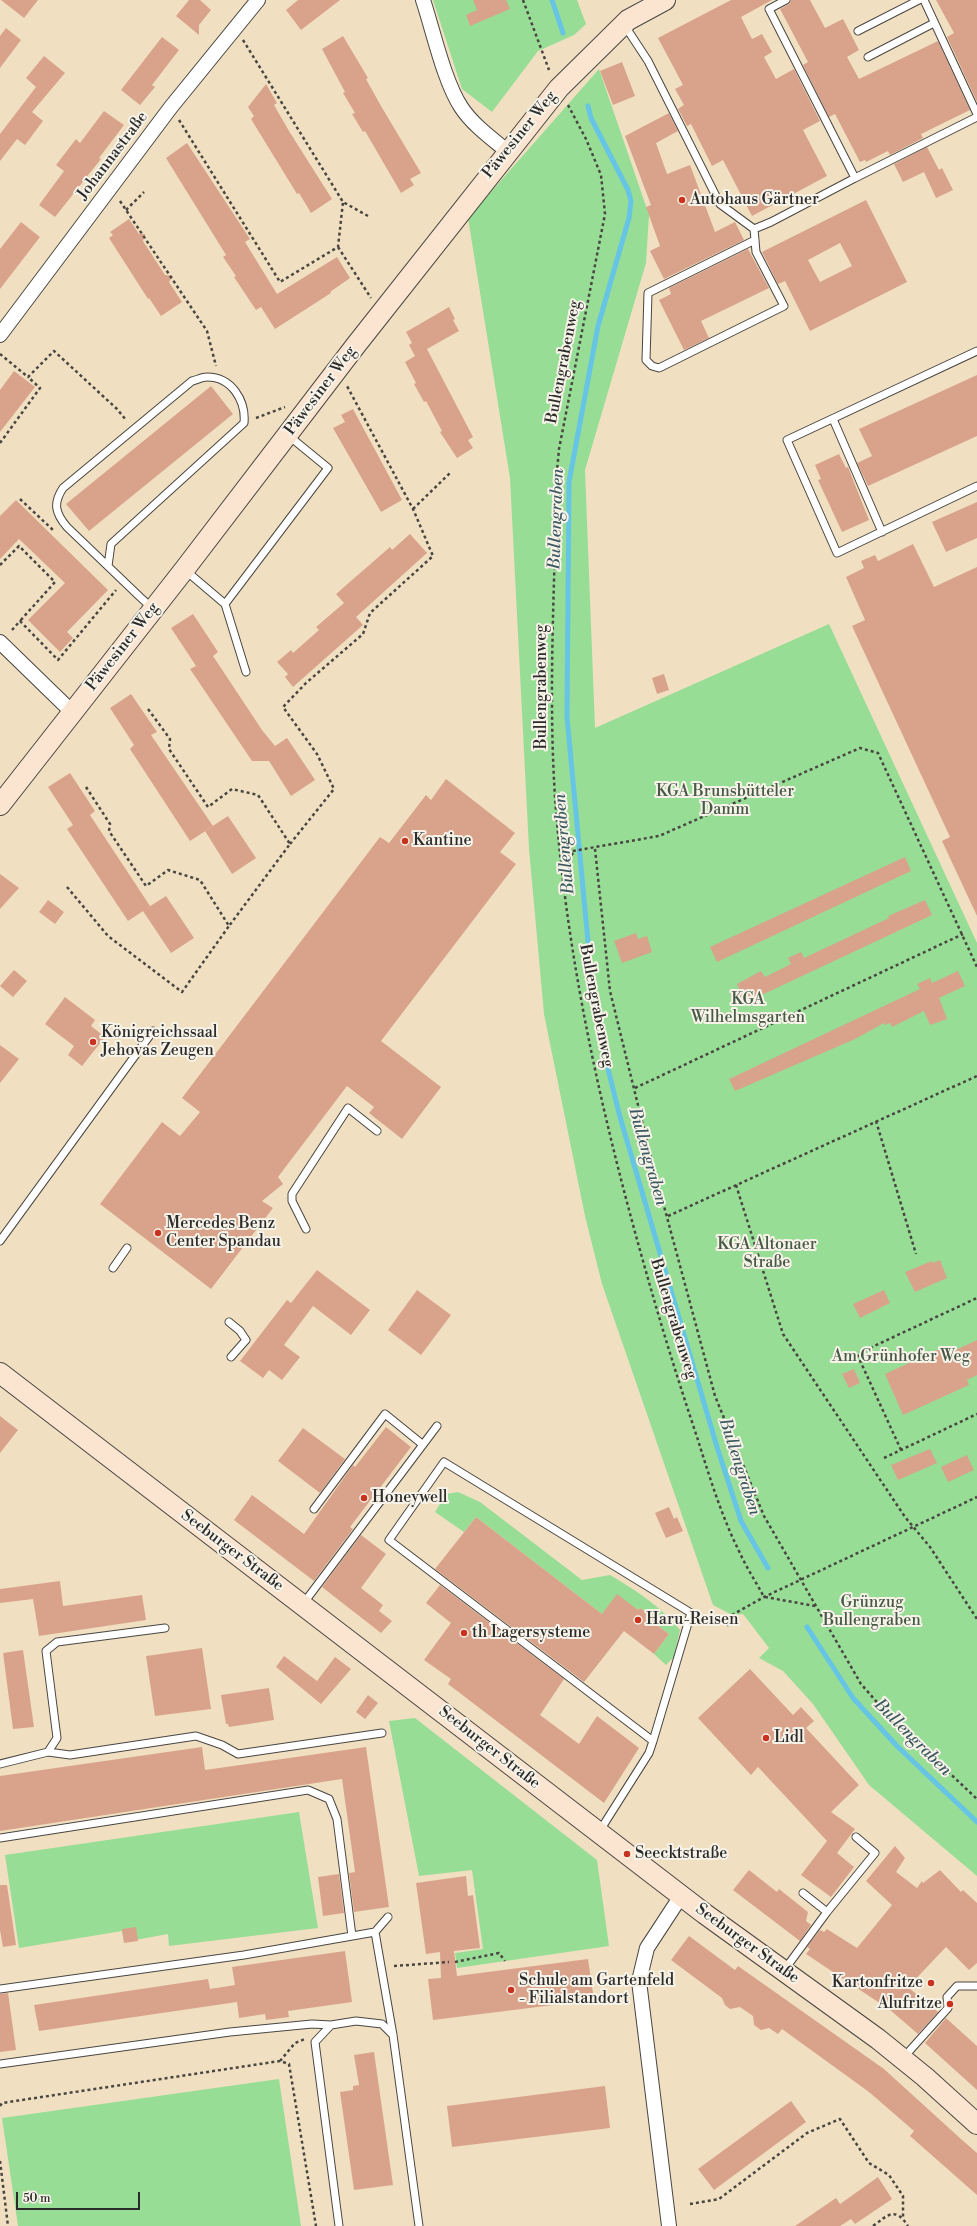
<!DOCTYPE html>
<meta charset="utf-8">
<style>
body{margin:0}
#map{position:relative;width:977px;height:2226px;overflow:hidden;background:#f0e0c1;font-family:"Libre Bodoni",serif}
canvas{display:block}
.scale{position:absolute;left:16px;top:2192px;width:124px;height:18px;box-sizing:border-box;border:2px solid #2b2b2b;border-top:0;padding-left:5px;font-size:12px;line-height:14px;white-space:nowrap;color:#2b2b2b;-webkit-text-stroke:3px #f7f3e8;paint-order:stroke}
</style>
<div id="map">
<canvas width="977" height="2226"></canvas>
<div class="scale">50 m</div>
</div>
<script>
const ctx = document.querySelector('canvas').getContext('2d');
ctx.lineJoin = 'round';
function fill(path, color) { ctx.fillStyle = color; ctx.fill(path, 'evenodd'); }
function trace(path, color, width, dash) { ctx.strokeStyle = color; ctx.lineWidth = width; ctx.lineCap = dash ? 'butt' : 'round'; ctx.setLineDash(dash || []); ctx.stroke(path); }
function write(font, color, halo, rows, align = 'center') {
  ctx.font = font + ' "Libre Bodoni",serif'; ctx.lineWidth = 4; ctx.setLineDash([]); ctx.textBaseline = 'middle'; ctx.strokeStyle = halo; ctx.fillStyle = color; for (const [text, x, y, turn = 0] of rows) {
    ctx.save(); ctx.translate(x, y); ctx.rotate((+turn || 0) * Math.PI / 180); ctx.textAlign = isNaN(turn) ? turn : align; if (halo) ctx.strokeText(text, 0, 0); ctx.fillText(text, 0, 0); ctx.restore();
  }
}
fill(new Path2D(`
 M433,0H577L586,24L574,35L538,51L492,112L462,89Z
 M599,69L649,215L646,263L585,470L595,728L829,624L977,943V1876L869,1785L813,1704L783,1671L759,1658L769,1648L743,1614L732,1615L713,1605L602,1284L585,1216L544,1014L529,849L510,478L468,218Z
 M458,1492L480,1502L582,1580L610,1575C637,1591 660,1606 680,1630L674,1657L666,1665L654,1654L669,1634L649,1619L651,1616L640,1608L638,1610L602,1614L476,1517L464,1532L435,1512L446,1494Z
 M415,1718L597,1860L609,1946L457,1968L455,1953L483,1949L472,1870L419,1876L389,1721Z
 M299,1812L318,1928L169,1946L168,1934L124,1942L122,1931L19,1948L5,1855Z
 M279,2079L301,2226H18L2,2118Z`), '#97dd96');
trace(new Path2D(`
 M552,0L563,33
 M588,106L591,118L628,190L631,201L629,218L598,326L569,482L567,717L590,963L601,1041L620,1117L717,1447L741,1521L768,1568
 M807,1627L853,1698L897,1746L977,1822`), '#66c4e4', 5);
fill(new Path2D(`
 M1,0H38L24,18Z
 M189,0H200L211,10L199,25V35L176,16Z
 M298,0H340L301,30L286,10Z
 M473,0H506L510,9L470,26L466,15L477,10Z
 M731,0H772L741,17L752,39L762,34L772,52L764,57L776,79L794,69L820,121L803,130L827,176L752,216L723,160L712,166L691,124L687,126L678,109L684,105L675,89L683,85L658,38Z
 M791,0H810L825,28L843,19L859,50L847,57L859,79L938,41L970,110L921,134L923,138L890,155L888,151L866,162L865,160L860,162L835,114L829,117L803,65L808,62L780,9L789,4Z
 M936,0H977V102L947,37L954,33Z
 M6,28L21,40L0,68V36Z
 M343,36L368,78L366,79L381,106L421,173L410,179L414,185L401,193L365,131L363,132L352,114L355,113L343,93L345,92L322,49Z
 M162,37L179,50L152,85L155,87L140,105L121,90Z
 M44,56L65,73L32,112L43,121L25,145L17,139L0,161V134L36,87L26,78Z
 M622,62L635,96L613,105L600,71Z
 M266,84L277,103L274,105L289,131L332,199L311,213L299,193L297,194L251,119L254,116L248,107Z
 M104,111L124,125L99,158L101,159L55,217L39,205L64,171L56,165L76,139L80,143Z
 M669,113L678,131L656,143L667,174L690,165L715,232L735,222L744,240L664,279L650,251L660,246L646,207L651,205L625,136Z
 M187,143L250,239L245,242L277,294L337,257L350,278L330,292L331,293L275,329L261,307L256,310L234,277L236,276L223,257L226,255L166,158Z
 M927,147L939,170L942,168L953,190L936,198L924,172L903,182L894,164Z
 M866,200L907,282L810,331L785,281L778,284L762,252ZM840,243L852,266L820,282L808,260Z
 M129,219L139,234H145L143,241L165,275L173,276L169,282L182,302L161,316L149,298L148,299L109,238L113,235L110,232Z
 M21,222L40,237L0,289V249Z
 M748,249L769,288L701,321L709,338L684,350L659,300L671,294L669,288Z
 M449,307L455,319L453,320L459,331L427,349L473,437L468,440L473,448L457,458L440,432L442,431L426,401L424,402L414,384L416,383L405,362L415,356L409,345L412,343L406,332Z
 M14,371L35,387L0,432V390Z
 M977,375V436L868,486L857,463L872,456L859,429Z
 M211,386L233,414L89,531L66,504Z
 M353,409L402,500L381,512L333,428L345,422L341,415Z
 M839,454L846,468L848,467L869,520L842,532L818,480L821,479L815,465Z
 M16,500L108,590L67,632L73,638L60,652L28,620L65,583L19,539L0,559V516Z
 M977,502V538L946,552L932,522Z
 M410,534L427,553L356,617L363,625L293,687L285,677L288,674L277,662L291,650L293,653L319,630L316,627L344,603L336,594L390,547L392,550Z
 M913,544L934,587L977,567V916L942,841L950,837L852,626L865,620L846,577L864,568L861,561L875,555L878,561Z
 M193,614L218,652L213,656L262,730L275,746L287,738L315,780L291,796L269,761H252L190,669L196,666L171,628Z
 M664,674L669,690L657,694L652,678Z
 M131,694L157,732L151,735L213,826L190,841L130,749L134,745L110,708Z
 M70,773L95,811L90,815L150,906L144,910L166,896L194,938L171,953L143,911L128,921L67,829L73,825L48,787Z
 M446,779L515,833L500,852L516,864L381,1041L441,1087L402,1139L369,1113L374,1107L347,1086L278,1177L283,1184L262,1201L273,1208L211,1289L100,1204L162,1122L180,1136L200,1112L182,1098L380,837L389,843L426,795L431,800Z
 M228,816L256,858L232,874L205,831Z
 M905,857L911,871L717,962L710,947Z
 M0,874L19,888L0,909Z
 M48,900L64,912L55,924L39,912Z
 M925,900L932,915L736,1007L730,993L739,989L737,984L761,971L765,977L791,964L788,958L801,952L804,958L889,918L888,916Z
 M636,933L638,939L647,936L652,952L622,963L614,941Z
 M14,970L27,981L13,997L0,986Z
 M958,971L965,986L939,998L947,1019L930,1025L924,1011L892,1027L890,1023L885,1025L884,1023L855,1039L735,1091L729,1079L920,989L917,984L930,978L932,983Z
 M65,997L95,1020L91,1026L105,1037L82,1066L68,1055L74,1046L45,1024Z
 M0,1045L19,1059L0,1083Z
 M940,1260L947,1278L915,1292L905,1272L932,1261L933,1263Z
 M317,1270L370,1310L351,1335L313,1306L284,1345L300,1357L282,1380L269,1370L263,1378L240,1361L287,1300L291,1303Z
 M417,1290L451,1315L421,1355L388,1330Z
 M884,1290L890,1303L860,1318L853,1304Z
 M977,1340V1375L967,1380L969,1385L903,1415L885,1374L944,1347L947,1354Z
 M854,1369L860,1383L849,1388L842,1374Z
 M0,1416L18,1430L0,1453Z
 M386,1427L411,1447L350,1527L353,1529L314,1581L234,1520L252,1495L304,1534L353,1465L355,1467Z
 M303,1428L345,1459L320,1493L278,1461Z
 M930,1449L937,1463L898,1480L891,1465Z
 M967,1455L974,1470L948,1482L941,1467Z
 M669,1507L674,1519L677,1517L683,1531L666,1538L655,1513Z
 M476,1517L602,1614L617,1594L638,1610L640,1608L651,1616L649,1619L669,1634L654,1654L624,1631L584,1682L435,1569Z
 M361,1535L386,1554L361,1588L383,1605L379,1611L392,1621L381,1633L322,1587Z
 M60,1581L63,1606L142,1595L146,1620L39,1636L33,1599L0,1603V1589Z
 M440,1585L564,1679L540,1715L579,1744L597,1716L639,1748L604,1803L448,1684L451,1679L424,1660L451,1623L426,1603Z
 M202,1648L211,1709L155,1716L146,1656Z
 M23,1650L34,1727L13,1729L3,1653Z
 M284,1656L317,1681L335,1657L351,1669L321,1704L276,1667Z
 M750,1669L793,1715L801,1707L814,1721L806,1728L859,1785L831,1812L855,1829L837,1853L854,1867L831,1897L801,1875L827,1841L758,1767L751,1775L698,1718Z
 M269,1688L274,1720L229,1727L228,1724H226L221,1695Z
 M368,1695L378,1703L365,1719L356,1712Z
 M202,1747L205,1770L366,1747L389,1907L354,1912L349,1873L355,1872L342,1779L0,1831V1776Z
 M895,1846L905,1858L896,1872L917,1888L922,1881L923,1883L940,1870L961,1892L963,1890L977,1903V1963L969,1970L946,1947L909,1986V1988L938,2012L918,2034L890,2010L806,1954L810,1949L807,1947L820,1930L824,1932L827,1929L857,1948L892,1905L866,1881Z
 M749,1870L777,1892L779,1889L808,1912L806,1921L811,1925L800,1941L733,1890Z
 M339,1874L344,1913L323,1916L318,1877Z
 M466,1876L468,1896L473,1895L480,1948L454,1951L457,1976L588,1959L594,2000L433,2020L428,1979L441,1978L440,1952L426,1954L416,1883Z
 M0,1885H7L16,1945L3,1947L0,1930Z
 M136,1927L138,1941L124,1943L122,1929Z
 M689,1936L735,1970L738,1966L884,2069L961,2139L977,2153V2195L910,2136L914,2131L869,2092L782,2029L778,2034L769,2028L761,2030L754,2025L753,2016L740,2007L730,2009L725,2005L722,1998L671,1960Z
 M345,1951L352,2002L288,2011L289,2017L266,2020L265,2014L239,2018L237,2002L39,2031L34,2005L208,1979L210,1989L235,1985L232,1967Z
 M8,1993L16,2050L0,2052V1994Z
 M946,2018L977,2046V2090L925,2043Z
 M374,2052L393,2185L354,2190L340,2092L353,2090V2086L359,2085L354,2055Z
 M605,2086L610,2128L452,2147L447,2106Z
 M791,2101L806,2122L714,2190L698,2169Z
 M878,2177L892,2199L855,2224L851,2219L840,2226H795L836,2198L840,2204Z`), '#d9a38b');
const lane = new Path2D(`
 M924,0L977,114
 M625,26L648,61L720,204L754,229L771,222L855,178L769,9L786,0
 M858,31L919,0
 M868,57L934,23
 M855,178L977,117
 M754,229L756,252L784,306L659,368L652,366L646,360L648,293L755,240
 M977,351L787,440L837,553L977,486
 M833,419L882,532
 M108,566L111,544L244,423C246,401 232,377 207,377C202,377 197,380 192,381L63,488C53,503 55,513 67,527L140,597L152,608
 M185,570L225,604L328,468L289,436
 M225,604L246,672
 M306,1229L292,1201V1194L348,1108L377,1131
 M0,1241L153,1031
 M113,1268L127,1248
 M229,1322L240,1331L246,1340L231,1357
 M314,1509L385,1414L422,1444
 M303,1604L437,1426
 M48,1752L70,1755L196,1736L222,1745L238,1754L382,1733
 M0,1764L48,1752L57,1738L46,1651L57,1642L165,1628
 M599,1832L649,1753L653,1741L691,1613L444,1462L389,1540L653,1741
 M0,1838L308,1790L329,1799L337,1819L352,1936
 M803,1893L827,1912
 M375,1932L393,2035L419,2226
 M785,1969L827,1912L875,1853L856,1837
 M0,1989L244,1955L375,1932L388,1917
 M904,2057L948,2008L947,1997L957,1986H977
 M0,2064L230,2032L312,2024L331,2025
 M339,2226L315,2042L331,2025L356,2021L382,2024L393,2035`);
const street = new Path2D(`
 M423,0C433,30 444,81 461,107C472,124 491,138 507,151
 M0,335L171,107L258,0
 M0,642L72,712
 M669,2226L639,1981L647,1948L681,1896`);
const secondary = new Path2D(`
 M0,805L184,570L356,345L559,88L628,20L665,0
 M0,1373L705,1914L878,2039L925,2077L977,2124`);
trace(lane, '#494642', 9);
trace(street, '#494642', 16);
trace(secondary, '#494642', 22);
trace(new Path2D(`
 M523,0L549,70
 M243,40L343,202L368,216
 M568,105L586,139L601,175L605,214L559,449L557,471C555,579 548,689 555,797C567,969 607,1138 655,1303C668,1348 682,1392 697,1437C709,1475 721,1515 739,1551C746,1567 756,1582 764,1597
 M179,120L280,282L338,247L343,202
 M120,201L207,331L216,366
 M126,210L144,192
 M338,247L371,298
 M0,354L28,377L54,351L117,409L126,420
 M256,418L285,407
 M0,443L40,388L28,377
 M20,499L53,530
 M413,509L450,473
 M0,565L19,546L55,582L20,621
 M12,630L20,621L58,660L116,590
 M86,787L110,824L109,831L146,886L168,870L200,880L229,926L290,844L258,795L232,789L208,807L169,749L170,739L148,709
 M559,832L573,852
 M290,844L334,789L317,754L283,707L306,683L363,634L370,613L433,556L413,509L347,386
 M595,849L610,991L650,1154L715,1396L764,1516L861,1684L889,1716L977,1799
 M561,853L659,836L860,748L878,753L977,967
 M563,871L573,853
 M67,887L108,936L182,992L229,926
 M635,1088L963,934
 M876,1121L916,1254
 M736,1185L783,1334L905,1517L930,1547L977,1619
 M668,1216L977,1076
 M901,1450L857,1354L977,1298
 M884,1458L977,1414
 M765,1597L815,1606
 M727,1626L732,1615L764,1597L977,1497
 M455,1962L499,1953L505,1961
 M394,1966L449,1962
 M280,2061L295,2043L305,2039
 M0,2106L2,2103L280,2061L289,2064L316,2226
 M0,2161L8,2226
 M690,2204L719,2199L807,2133L840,2119L869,2163L889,2175L903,2196V2218
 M873,2226C888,2215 895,2206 908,2226`), '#494642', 2.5, [3, 3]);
trace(lane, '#fff', 7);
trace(street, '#fff', 14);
trace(secondary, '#fce5d0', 20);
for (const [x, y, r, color] of [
 [682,200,4,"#c8321e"],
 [405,841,4,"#c8321e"],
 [93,1042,4,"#c8321e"],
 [158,1233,4,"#c8321e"],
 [364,1498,4,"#c8321e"],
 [638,1620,4,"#c8321e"],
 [464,1633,4,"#c8321e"],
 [766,1738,4,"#c8321e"],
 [627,1854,4,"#c8321e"],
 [931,1983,4,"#c8321e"],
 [511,1990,4,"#c8321e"],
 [950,2004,4,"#c8321e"]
]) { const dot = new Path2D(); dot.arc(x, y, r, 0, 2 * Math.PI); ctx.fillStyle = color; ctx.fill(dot); trace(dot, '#f7f3e8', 1.5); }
write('16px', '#2b2b2b', '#f7f3e8', [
 ["Päwesiner Weg",520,135,-51],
 ["Johannastraße",113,156,-53],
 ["Bullengrabenweg",564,362,-79],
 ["Päwesiner Weg",321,391,-53],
 ["Päwesiner Weg",123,647,-52],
 ["Bullengrabenweg",542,687,-90],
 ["Bullengrabenweg",596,1006,79],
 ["Bullengrabenweg",673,1319,73],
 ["Seeburger Straße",232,1551,37],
 ["Seeburger Straße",489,1748,38],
 ["Seeburger Straße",747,1944,36]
]);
write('16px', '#2b2b2b', '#f7f3e8', [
 ["Autohaus Gärtner",690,200],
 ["Kantine",413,841],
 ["Königreichssaal",101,1033],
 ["Jehovas Zeugen",101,1051],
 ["Mercedes Benz",166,1224],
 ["Center Spandau",166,1242],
 ["Honeywell",372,1498],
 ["Haru-Reisen",646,1620],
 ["th Lagersysteme",472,1633],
 ["Lidl",774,1738],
 ["Seecktstraße",635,1854],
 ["Schule am Gartenfeld",519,1981],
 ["- Filialstandort",519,1999],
 ["Kartonfritze",923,1983,"right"],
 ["Alufritze",942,2004,"right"]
], 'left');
write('16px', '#465846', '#f7f3e8', [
 ["KGA Brunsbütteler",725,792],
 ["Damm",725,810],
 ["KGA",748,1000],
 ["Wilhelmsgarten",748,1018],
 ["KGA Altonaer",767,1245],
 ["Straße",767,1263],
 ["Am Grünhofer Weg",901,1357],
 ["Grünzug",872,1603],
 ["Bullengraben",872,1621]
]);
write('italic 17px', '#3d5962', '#f7f3e8', [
 ["Bullengraben",557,519,-88],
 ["Bullengraben",565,844,-95],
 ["Bullengraben",647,1157,74],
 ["Bullengraben",739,1467,72],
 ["Bullengraben",912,1738,45]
]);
</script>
